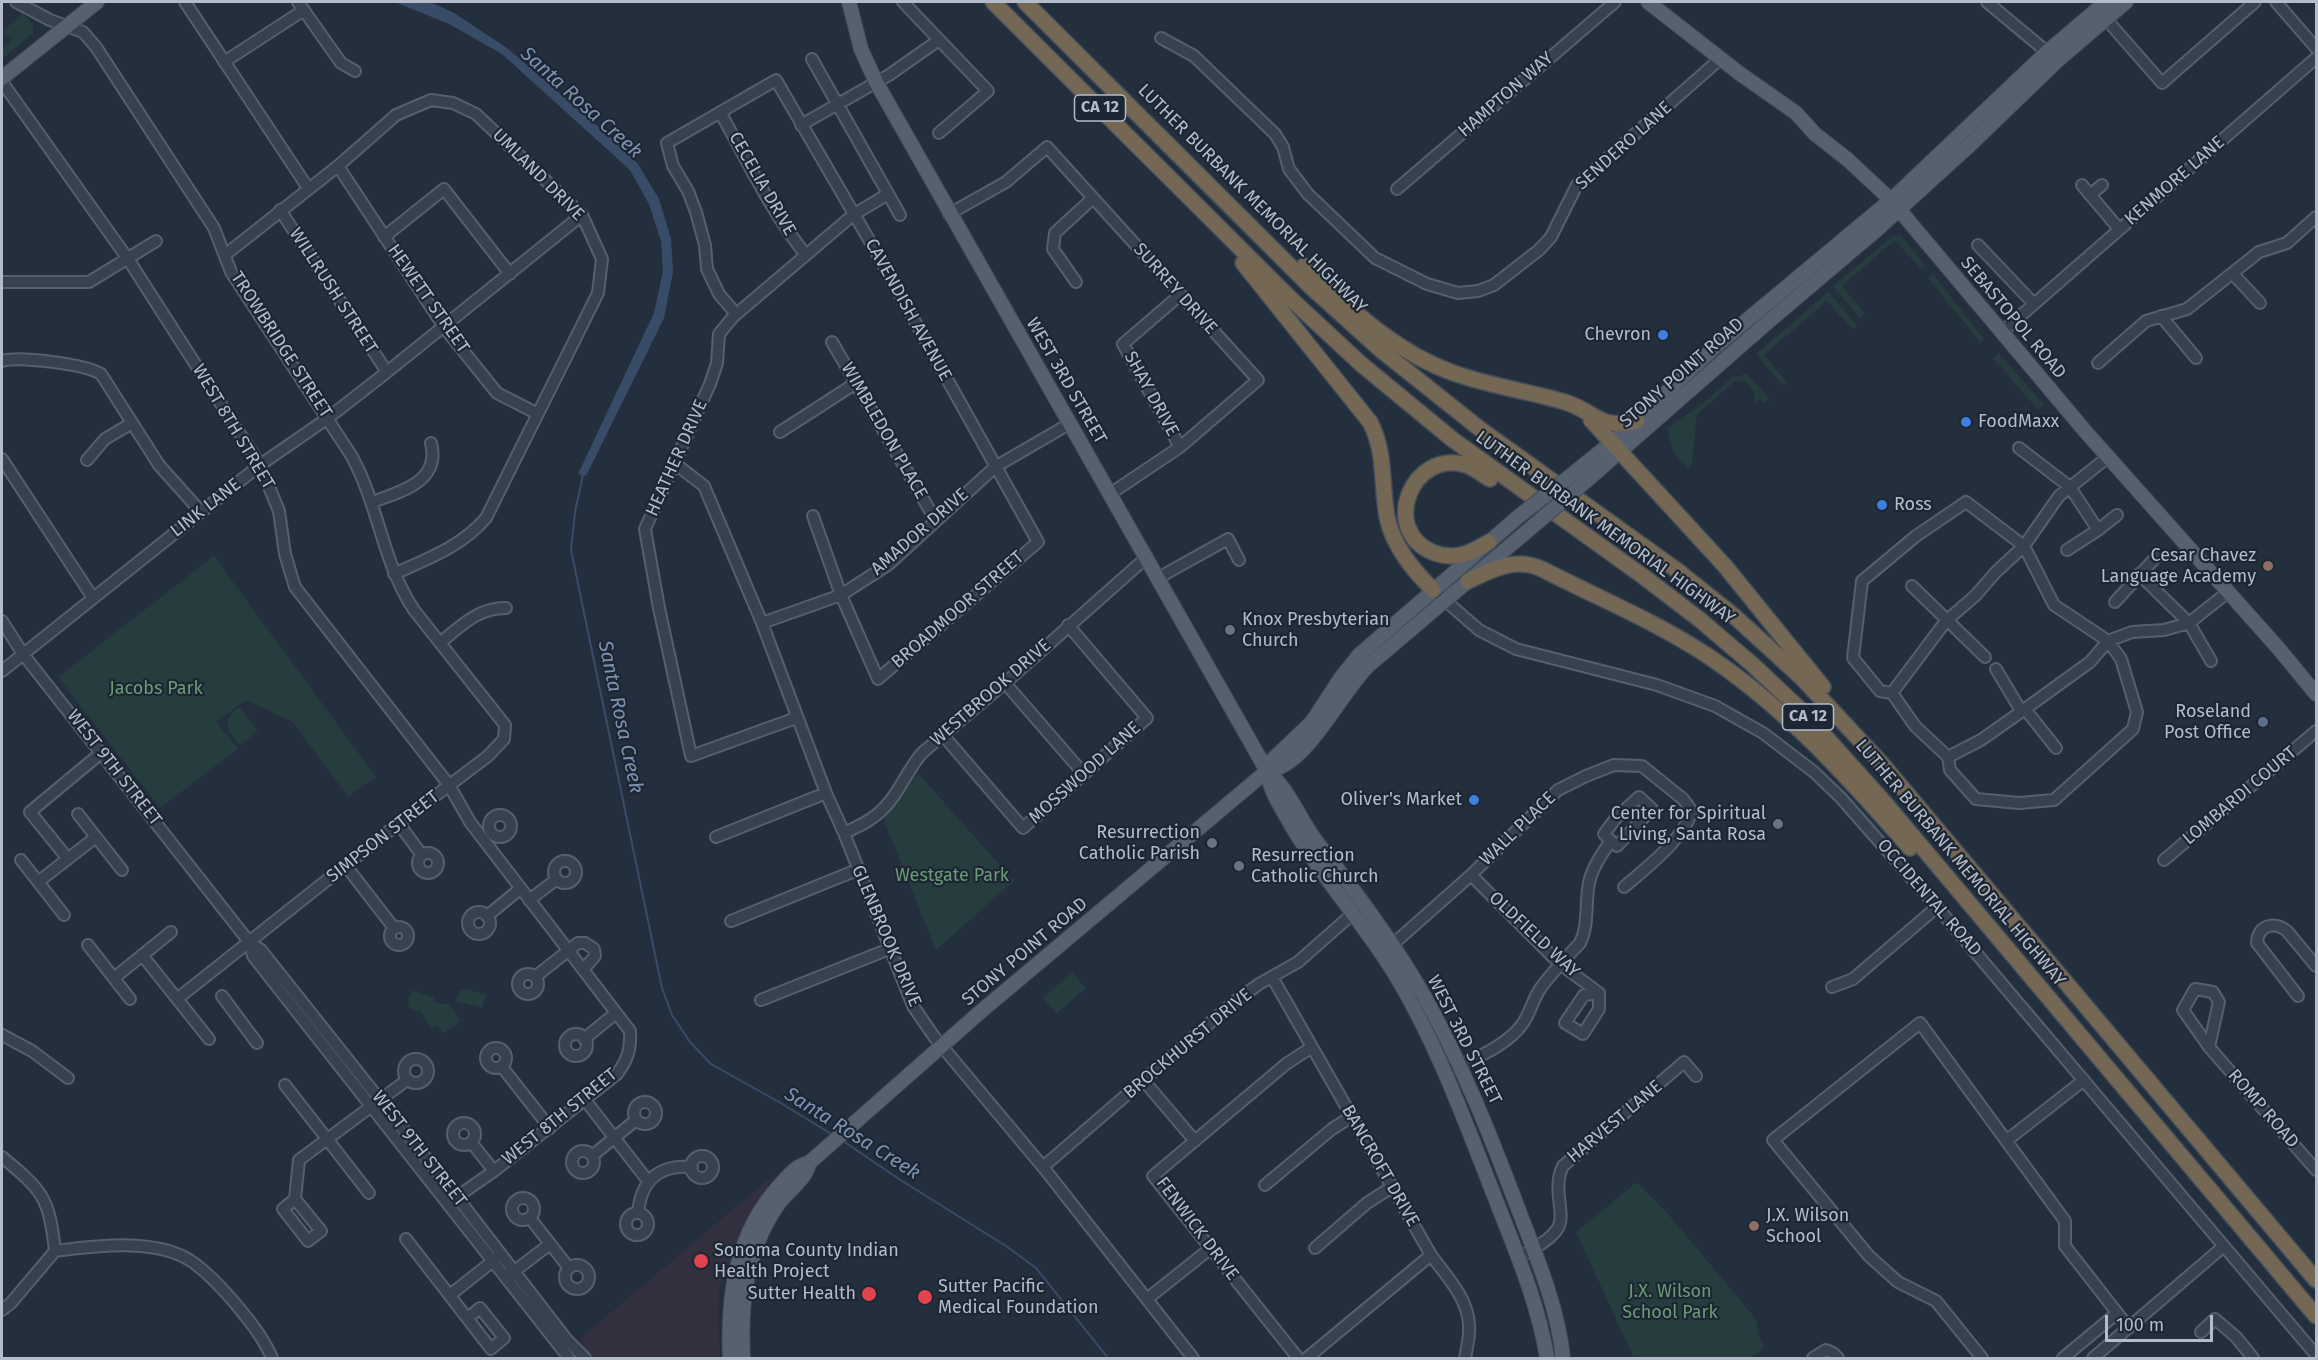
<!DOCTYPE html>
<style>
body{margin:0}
#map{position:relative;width:2318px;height:1360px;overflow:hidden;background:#242f3e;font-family:"Fira Sans",sans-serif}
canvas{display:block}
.frame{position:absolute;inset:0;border:3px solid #b4bcc9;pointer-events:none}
.scale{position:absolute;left:2105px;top:1315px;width:108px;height:27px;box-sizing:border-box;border:3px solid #b4bcc9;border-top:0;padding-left:8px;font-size:18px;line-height:21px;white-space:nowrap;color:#b4bcc9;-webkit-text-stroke:4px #1d2633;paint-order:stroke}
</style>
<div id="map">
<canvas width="2318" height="1360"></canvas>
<div class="frame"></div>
<div class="scale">100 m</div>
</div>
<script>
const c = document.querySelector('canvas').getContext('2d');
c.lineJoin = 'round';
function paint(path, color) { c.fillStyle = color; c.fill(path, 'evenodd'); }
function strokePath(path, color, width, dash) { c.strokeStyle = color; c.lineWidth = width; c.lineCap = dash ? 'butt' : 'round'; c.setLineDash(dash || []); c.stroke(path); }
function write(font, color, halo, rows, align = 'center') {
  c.font = font + ' "Fira Sans",sans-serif'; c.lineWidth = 4.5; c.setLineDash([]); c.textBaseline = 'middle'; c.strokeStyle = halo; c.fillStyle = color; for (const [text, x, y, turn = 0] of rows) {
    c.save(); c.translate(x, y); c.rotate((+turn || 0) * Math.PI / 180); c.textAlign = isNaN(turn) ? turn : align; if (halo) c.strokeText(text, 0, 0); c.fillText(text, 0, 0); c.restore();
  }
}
paint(new Path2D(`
 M776,1173L755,1205L736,1245L719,1291L718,1313L720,1358H593L582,1347L581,1338Z`), '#32303f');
paint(new Path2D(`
 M22,13L33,24V33L2,59V49L12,39L2,32Z
 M1893,236H1901L1925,265L1921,269L1895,240L1842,286L1865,314L1860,318L1833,286Z
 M1933,274L1984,339L1981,343L1928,278Z
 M1828,292L1858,326L1853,330L1827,301L1764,355L1788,383L1783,386L1756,354Z
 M1999,353L2044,405L2038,410L1993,358Z
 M1746,373L1770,399L1764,404L1760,398L1754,404L1755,393L1746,382L1735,381L1697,414L1692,465L1688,469L1674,454L1667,428L1702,404L1735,375L1738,377Z
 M214,556L376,777L348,797L293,722L246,700L216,722L238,749L160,808L58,677Z
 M239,707L258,731L240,745C227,728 220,723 239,707Z
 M918,773L1014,881L936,950L884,820Z
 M1072,972L1086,988L1056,1014L1043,998Z
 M465,989L486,994L482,1008L456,1001L459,991Z
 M412,990L435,998L433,1002L449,1004L461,1021L443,1034L437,1025L432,1029L421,1012L409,1008L408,1000Z
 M1637,1182L1669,1215L1756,1319L1758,1335L1764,1347L1750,1358H1634L1576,1232Z`), '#263c3f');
paint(new Path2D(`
 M395,2H430L454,13L507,48L616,142L638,164L659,199L671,239L673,272L664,318L586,476L578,474L654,313L663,271L661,241L649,204L630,170L502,54L449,24Z`), '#394c67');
strokePath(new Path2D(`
 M583,475L575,512L571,550L662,988L672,1015L690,1042L711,1064L779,1102L833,1135
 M843,1141L899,1179L1006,1246L1036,1268L1108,1358`), '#394c67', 2);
const minor = new Path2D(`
 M16,2L50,20L83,32L96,47L214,228L231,272L351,455C379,505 382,562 414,610L505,725L504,739L488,756L394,827L177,999
 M185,2L308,188
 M298,2L341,63L355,71
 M903,2L988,91L939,133
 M1987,2L2053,57
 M2276,2L2316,48
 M2106,19L2162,83L2255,2
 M1161,38L1194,56L1275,134L1283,147L1289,169L1308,194L1375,258L1427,284L1458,293L1478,291L1494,285L1539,250L1551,237L1577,185L1720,59
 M812,59L900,215
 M224,62L304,10
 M2,82L128,259L260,465L279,511L285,554L295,587L449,785L470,822L630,1031C631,1049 628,1059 617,1074L494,1171L448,1203
 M720,112C747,160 771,212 806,255
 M801,125L889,75L939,40
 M338,166L444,327L497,393L538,414
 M2082,185L2119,229
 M1397,189L1615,2
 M2090,195L2102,185
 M280,210L387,372
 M949,214L1006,182L1047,147L1258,380L1180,447L1110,494
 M384,237L444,189L510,274
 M1978,245L2034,304
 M225,255L338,166L396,115L431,100L453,103L476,114L582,215L602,259L598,293L486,518C461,547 427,559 394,574
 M2233,274L2260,303
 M2,282H89L156,241
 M1076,282L1053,249L1055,233L1093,198
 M1180,295L1123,344L1180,447
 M736,314L719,294L707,269L705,245L696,212L688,191L673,166L667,143L776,80L875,250L1038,542L878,679L841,595L813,516
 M2161,316L2196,358
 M2002,332L2316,58
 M832,342L936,521
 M2,361C20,356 85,364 101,374L159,465L201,512
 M2098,363L2146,321L2187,309L2259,252L2287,243L2316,217
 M780,432L856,383
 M2019,448L2070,487L2098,530
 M2108,457L2059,496L2024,546L1996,572L1975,596L1946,621L1892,693L1915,726L1948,757L1981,740L2025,709L2090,662L2108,641L2132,632L2164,630L2189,623L2228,592
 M2,459L93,598
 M87,460L105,439L132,423
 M673,462L704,486L762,623L826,793L844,833L913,1006L935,1038L1043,1167L1193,1358
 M372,502C400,492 441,482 431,443
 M2067,550L2098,530L2117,515
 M2139,574L2189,623L2211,661
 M1158,578L1228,539L1239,560
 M1912,586L1985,657
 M1440,596L1479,630L1516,649L1657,685L1715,706L1763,733L1814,772L1841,798L1937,907L2316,1355
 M2115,602L2157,556
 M2,621L23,654L250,943L261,950L457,1197L567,1340L585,1358
 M762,623L841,595L889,564L995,467L1069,424
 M440,643C461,626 477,608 506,608
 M1996,669L2021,711
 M2,671L260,465L328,418L387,372L582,215
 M1005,683L1083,773
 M1892,693L1880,691L1853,658L1862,581L1916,536L1966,502L2024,546L2054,605L2108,641L2121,659L2137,712L2133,729L2054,800L2019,803L1976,799L1950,770L1948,757
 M2025,709L2056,748
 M796,718L691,756L659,608L645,529L710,384L717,363L719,334L733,317L853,215L888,194
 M942,734L1023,828L1147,718L1068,625
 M78,814L122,870
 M489 826a11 11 0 1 1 22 0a11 11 0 1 1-22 0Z
 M399,824L422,855
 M844,833C862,825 878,817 890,801C902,786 909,768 922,753L1005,683L1147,557
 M716,837L826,793
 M418 863a10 10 0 1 1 20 0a10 10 0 1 1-20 0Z
 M68,859L30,812L101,753
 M21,860L64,915
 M2164,860L2316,731
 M554 872a11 11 0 1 1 22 0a11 11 0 1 1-22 0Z
 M346,866L394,928
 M1471,875L1560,964L1599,993V1009L1583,1034L1565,1023L1584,995L1599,993
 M38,882L96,837
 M529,900L557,879
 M468 923a11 11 0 1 1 22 0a11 11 0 1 1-22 0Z
 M487,916L520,889
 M731,921L857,870
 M390 936a9 9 0 1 1 18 0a9 9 0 1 1-18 0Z
 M250,943L253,956L569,1358
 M88,945L130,999
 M1391,946L1471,875L1558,790L1586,776L1614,765L1642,766L1683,799L1692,811C1683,840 1647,867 1624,887
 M142,955L209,1039
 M518 984a10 10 0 1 1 20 0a10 10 0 1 1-20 0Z
 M535,977L578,943H585L594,949L595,956L583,970
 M1272,977L1431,1255C1446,1276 1468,1298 1469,1325C1470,1336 1467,1348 1465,1358
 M114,978L171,932
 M1832,987L1853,979L1937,907
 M2195,989L2213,992L2219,1002L2209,1047L2183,1010Z
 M222,996L257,1043
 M2298,996L2257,943C2258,925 2274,921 2287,931L2316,966
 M761,1000L889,949
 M565 1045a11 11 0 1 1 22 0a11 11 0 1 1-22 0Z
 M2,1035L32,1051L68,1078
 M584,1039L616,1013
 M2209,1047L2316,1170
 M486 1058a10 10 0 1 1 20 0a10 10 0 1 1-20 0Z
 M404 1071a12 12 0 1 1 24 0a12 12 0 1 1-24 0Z
 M502,1067L550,1128
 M1445,1068C1471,1063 1513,1043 1526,1018C1531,1009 1534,998 1540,989C1552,972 1566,958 1580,943C1589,925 1585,903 1589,883C1592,868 1602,853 1611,841L1604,834L1616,818L1639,797L1652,809L1617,846L1611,841
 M1144,1081L1195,1141
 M285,1085L369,1193
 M585,1100L648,1181
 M634 1113a11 11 0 1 1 22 0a11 11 0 1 1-22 0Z
 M453 1134a11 11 0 1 1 22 0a11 11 0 1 1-22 0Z
 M2006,1141L2084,1080
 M471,1142L494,1171
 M572 1162a11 11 0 1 1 22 0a11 11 0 1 1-22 0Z
 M592,1156L636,1120
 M691 1167a11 11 0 1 1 22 0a11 11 0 1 1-22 0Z
 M2,1157C43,1191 49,1197 55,1251L11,1303L2,1310
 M1043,1167L1234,1002L1259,984L1298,962L1358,909
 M1265,1185L1332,1129L1351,1117
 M512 1209a11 11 0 1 1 22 0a11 11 0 1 1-22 0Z
 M295,1199L283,1209L308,1241L321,1231L295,1199L299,1160L407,1080
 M626 1224a11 11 0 1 1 22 0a11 11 0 1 1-22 0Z
 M638,1213C641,1181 658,1164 692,1167
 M530,1218L569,1268
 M406,1239L491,1349L504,1338L480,1308L468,1318
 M1315,1248L1367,1203L1392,1187
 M55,1251C96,1246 159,1237 194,1263C209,1274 222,1288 234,1302C249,1320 263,1337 272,1358
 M1518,1258C1531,1250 1552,1240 1559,1226C1565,1212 1552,1187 1563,1166L1684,1062L1696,1076
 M565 1277a12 12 0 1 1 24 0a12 12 0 1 1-24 0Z
 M508,1276L550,1244
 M450,1295L498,1257
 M1147,1299L1211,1248
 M2201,1332L2215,1319L2236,1337L2253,1358
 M1298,1358L1153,1176L1286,1064L1312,1047
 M1307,1358L1431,1255
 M1813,1358L1826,1350L1833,1353L1838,1358
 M1982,1358L1936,1301L1898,1282L1869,1256L1773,1140L1920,1023L2065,1221V1246L2129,1328
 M2063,1358L2116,1314
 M2093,1358L2224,1246`);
const major = new Path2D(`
 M849,2L861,49L876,82L1267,771C1270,790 1277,800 1286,816C1317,872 1361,919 1395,974C1436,1042 1463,1116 1492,1190C1513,1245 1538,1300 1547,1358
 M1648,2L1739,73L1796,113L1815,134L1847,159L1891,200L2085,431L2279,649L2316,694
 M2,78L97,2
 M1574,473L1621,435L1716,346L1891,200L2048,51L2106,2
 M1585,482L1769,321L1873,233L1972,143L2057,61L2126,2
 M1267,771C1289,789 1299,818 1316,841C1354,890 1392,940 1423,994C1462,1063 1491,1137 1519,1211C1537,1258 1558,1308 1563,1358
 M1267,771C1307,767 1341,691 1369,665L1532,527
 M809,1163L979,1013L1267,771L1270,762L1312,722L1340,679L1359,655L1518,517
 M730,1358C727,1296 736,1233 780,1185C788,1176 797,1165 809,1163C807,1178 788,1191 779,1203C746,1250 740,1302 743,1358`);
const highway = new Path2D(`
 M993,2L1291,299L1361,364L1452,439L1644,577L1699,619L1753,665L1806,715L1885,803L2316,1316
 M1025,2L1311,287L1382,351L1480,429L1678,571L1733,615L1802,678L1883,765L2316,1280
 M1243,263L1370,422C1386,452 1381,484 1387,517C1393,546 1413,570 1433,590
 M1304,266C1349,307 1393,351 1451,372C1488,386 1528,391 1565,402C1599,413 1596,430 1637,421
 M1591,420L1725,566L1823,687
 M1489,542C1481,546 1473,552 1464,554C1454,557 1442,556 1432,552C1380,529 1412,449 1466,465C1474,468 1482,474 1490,479
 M1468,581C1493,569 1515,557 1542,569C1596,597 1657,622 1708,656C1786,708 1849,778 1910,848`);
strokePath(minor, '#565f6c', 14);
strokePath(major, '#414a57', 16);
strokePath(highway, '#434c59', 18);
strokePath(minor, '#38414e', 10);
strokePath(major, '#56606e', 14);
strokePath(highway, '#746855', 15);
const majorBridge = new Path2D(`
 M1518,517L1574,473
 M1532,527L1585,482`);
strokePath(majorBridge, '#414a57', 16, []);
strokePath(majorBridge, '#56606e', 14);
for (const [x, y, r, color] of [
 [1663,335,6,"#3f7fe0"],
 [1966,422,6,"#3f7fe0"],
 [1882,505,6,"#3f7fe0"],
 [2268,566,6,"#8d6e63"],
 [1230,630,6,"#6b7280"],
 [2263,722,6,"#5c6f8a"],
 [1474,800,6,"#3f7fe0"],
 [1778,824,6,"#6b7280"],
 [1212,843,6,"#6b7280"],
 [1239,866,6,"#6b7280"],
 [1754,1226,6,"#8d6e63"],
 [701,1261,8,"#e0444e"],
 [869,1294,8,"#e0444e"],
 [925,1297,8,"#e0444e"]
]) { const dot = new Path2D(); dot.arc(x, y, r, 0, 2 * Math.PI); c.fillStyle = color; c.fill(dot); strokePath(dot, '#1d2633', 2); }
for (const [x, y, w] of [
 [1100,108,51],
 [1808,717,51]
]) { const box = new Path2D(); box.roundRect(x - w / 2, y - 13, w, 26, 4.5); c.fillStyle = '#1d2633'; c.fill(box); strokePath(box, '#b4bcc9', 1.5); }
write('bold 16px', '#b4bcc9', null, [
 ["CA 12",1100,108],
 ["CA 12",1808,717]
]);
write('18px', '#b4bcc9', '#1d2633', [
 ["HAMPTON WAY",1506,95,-41],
 ["SENDERO LANE",1624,146,-42],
 ["UMLAND DRIVE",538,175,45],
 ["KENMORE LANE",2175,181,-41],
 ["CECELIA DRIVE",762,184,60],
 ["LUTHER BURBANK MEMORIAL HIGHWAY",1252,199,45],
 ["SURREY DRIVE",1175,289,48],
 ["WILLRUSH STREET",333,291,57],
 ["HEWETT STREET",428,299,55],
 ["CAVENDISH AVENUE",908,310,61],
 ["SEBASTOPOL ROAD",2013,318,50],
 ["TROWBRIDGE STREET",281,345,57],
 ["STONY POINT ROAD",1682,373,-41],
 ["WEST 3RD STREET",1066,381,60],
 ["SHAY DRIVE",1151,394,61],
 ["WEST 8TH STREET",233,427,59],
 ["WIMBLEDON PLACE",884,431,60],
 ["HEATHER DRIVE",677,458,-66],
 ["LINK LANE",206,508,-38],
 ["LUTHER BURBANK MEMORIAL HIGHWAY",1605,528,36],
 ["AMADOR DRIVE",920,532,-41],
 ["BROADMOOR STREET",958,610,-41],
 ["WESTBROOK DRIVE",991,693,-41],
 ["WEST 9TH STREET",114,768,52],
 ["MOSSWOOD LANE",1085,773,-42],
 ["LOMBARDI COURT",2240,796,-40],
 ["WALL PLACE",1518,829,-44],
 ["SIMPSON STREET",383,837,-38],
 ["LUTHER BURBANK MEMORIAL HIGHWAY",1960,863,50],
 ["OCCIDENTAL ROAD",1929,898,49],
 ["OLDFIELD WAY",1534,935,43],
 ["GLENBROOK DRIVE",886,936,67],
 ["STONY POINT ROAD",1025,952,-40],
 ["WEST 3RD STREET",1464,1040,63],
 ["BROCKHURST DRIVE",1188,1044,-40],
 ["ROMP ROAD",2263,1109,49],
 ["WEST 8TH STREET",560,1117,-39],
 ["HARVEST LANE",1615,1122,-40],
 ["WEST 9TH STREET",419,1149,52],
 ["BANCROFT DRIVE",1380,1166,60],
 ["FENWICK DRIVE",1197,1229,53]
]);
write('18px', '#b4bcc9', '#1d2633', [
 ["Chevron",1651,335],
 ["FoodMaxx",1978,422,"left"],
 ["Ross",1894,505,"left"],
 ["Cesar Chavez",2256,556],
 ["Language Academy",2256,577],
 ["Knox Presbyterian",1242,620,"left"],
 ["Church",1242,641,"left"],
 ["Roseland",2251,712],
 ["Post Office",2251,733],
 ["Oliver's Market",1462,800],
 ["Center for Spiritual",1766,814],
 ["Living, Santa Rosa",1766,835],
 ["Resurrection",1200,833],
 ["Catholic Parish",1200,854],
 ["Resurrection",1251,856,"left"],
 ["Catholic Church",1251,877,"left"],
 ["J.X. Wilson",1766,1216,"left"],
 ["School",1766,1237,"left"],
 ["Sonoma County Indian",714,1251,"left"],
 ["Health Project",714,1272,"left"],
 ["Sutter Pacific",938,1287,"left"],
 ["Medical Foundation",938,1308,"left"],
 ["Sutter Health",856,1294]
], 'right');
write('18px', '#6b9a76', '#1d2633', [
 ["Jacobs Park",156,689],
 ["Westgate Park",952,876],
 ["J.X. Wilson",1670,1292],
 ["School Park",1670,1313]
]);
write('italic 20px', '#7c92b1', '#1d2633', [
 ["Santa Rosa Creek",581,103,42],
 ["Santa Rosa Creek",620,717,78],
 ["Santa Rosa Creek",852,1134,32]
]);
</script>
